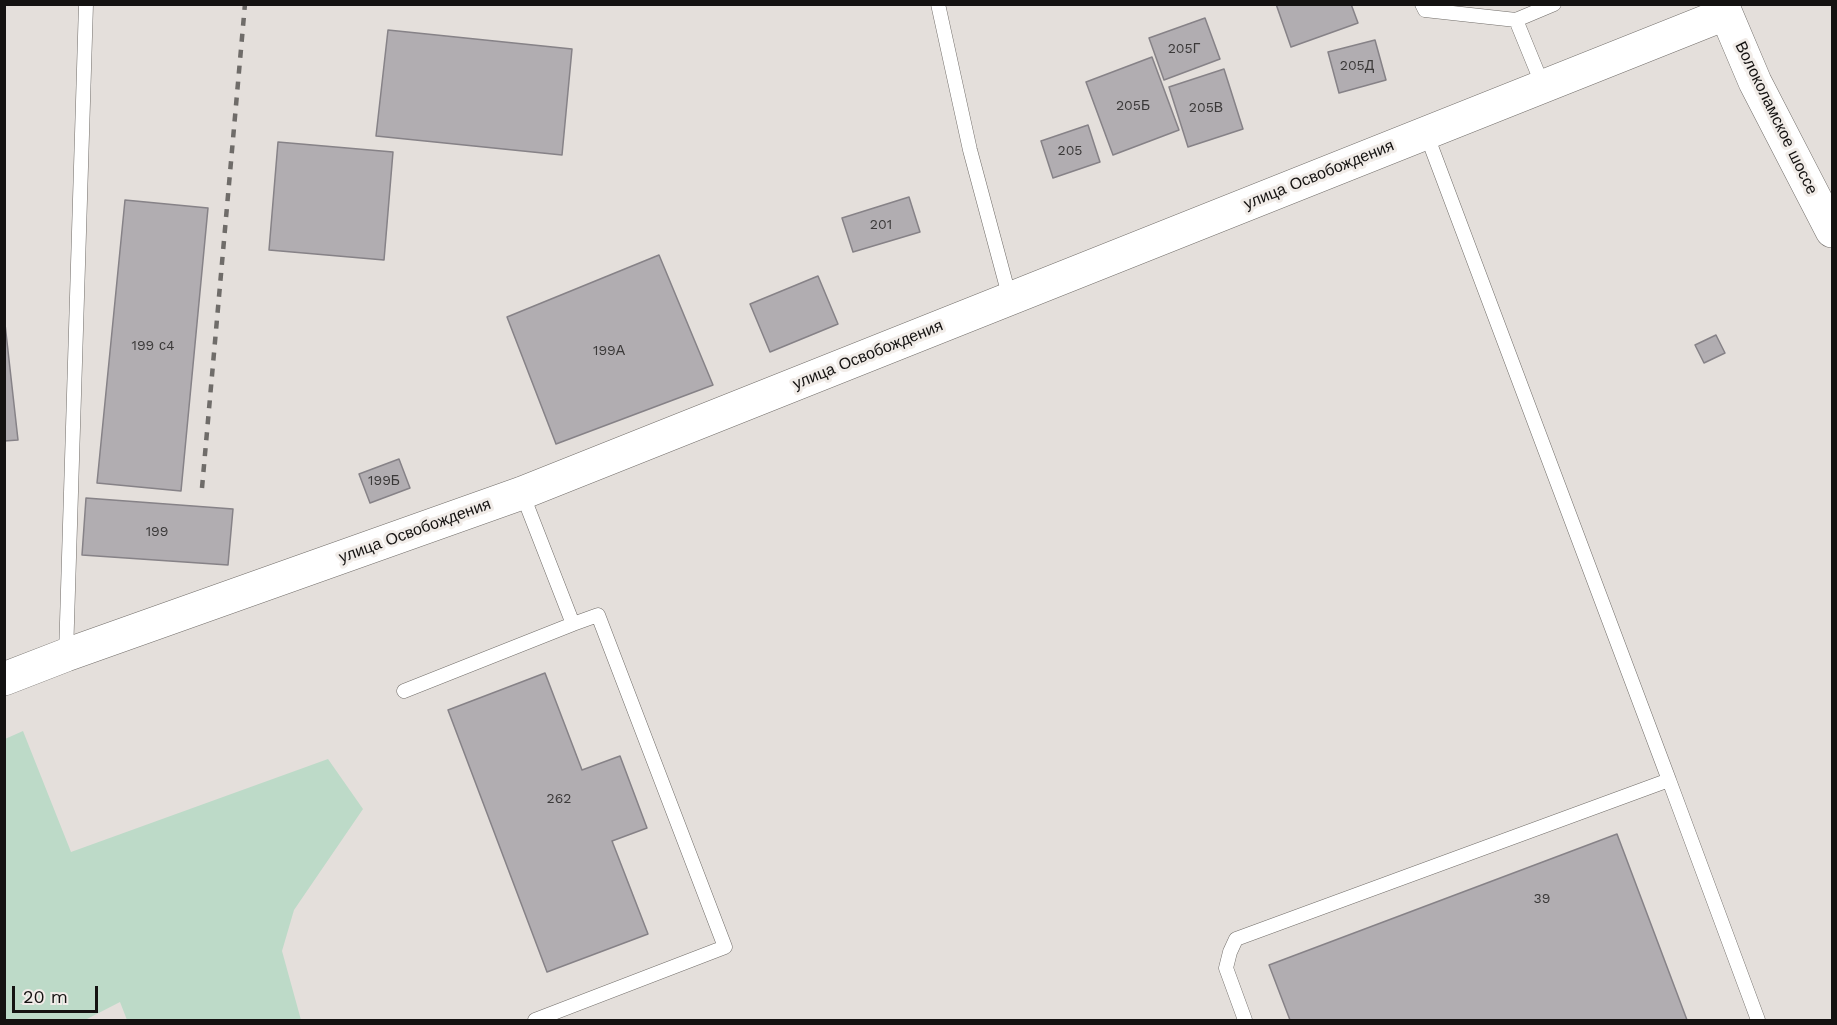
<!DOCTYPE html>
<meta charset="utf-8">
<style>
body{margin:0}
#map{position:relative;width:1837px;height:1025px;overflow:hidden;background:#e4dfdb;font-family:"Work Sans",sans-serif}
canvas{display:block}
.frame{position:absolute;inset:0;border:6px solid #141211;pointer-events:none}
.scale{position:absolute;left:12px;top:986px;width:86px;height:27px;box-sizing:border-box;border:3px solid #141211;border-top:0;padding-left:8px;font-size:18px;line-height:21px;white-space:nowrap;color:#141211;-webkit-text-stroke:4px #f1ece8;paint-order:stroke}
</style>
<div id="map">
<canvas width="1837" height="1025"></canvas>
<div class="frame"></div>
<div class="scale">20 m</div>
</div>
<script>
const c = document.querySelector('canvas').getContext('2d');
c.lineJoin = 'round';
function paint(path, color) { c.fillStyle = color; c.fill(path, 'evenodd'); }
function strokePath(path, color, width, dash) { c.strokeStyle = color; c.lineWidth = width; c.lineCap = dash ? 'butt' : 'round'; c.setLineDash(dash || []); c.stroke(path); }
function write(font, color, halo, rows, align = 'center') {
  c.font = font + ' "Work Sans",sans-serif'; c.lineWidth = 6; c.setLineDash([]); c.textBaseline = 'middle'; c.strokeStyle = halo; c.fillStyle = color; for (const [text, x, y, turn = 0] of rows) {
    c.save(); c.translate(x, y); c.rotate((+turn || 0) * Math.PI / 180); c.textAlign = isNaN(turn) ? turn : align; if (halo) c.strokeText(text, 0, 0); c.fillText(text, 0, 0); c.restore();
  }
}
paint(new Path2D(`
 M23,731L71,852L328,759L363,809L294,910L282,951L301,1020H127L120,1002L85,1020H7L4,1016L5,739Z`), '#bddac8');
const building = new Path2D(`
 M1276,4H1351L1358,23L1291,47Z
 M1205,18L1220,59L1164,80L1149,38Z
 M388,30L572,49L562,155L376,136Z
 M1375,40L1386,80L1339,93L1328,52Z
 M1152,57L1179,130L1113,155L1086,82Z
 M1224,69L1243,129L1188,147L1169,87Z
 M1088,125L1100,162L1053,178L1041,141Z
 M278,142L393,152L384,260L269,250Z
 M909,197L920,232L853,252L842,218Z
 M125,200L208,208L181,491L97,483Z
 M659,255L713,385L556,444L507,317Z
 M818,276L838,324L770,352L750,304Z
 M4,315L18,440L4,441Z
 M1716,335L1725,353L1704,363L1695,345Z
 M399,459L410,488L370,503L359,474Z
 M86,498L233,509L228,565L82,555Z
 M545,673L582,770L620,756L647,828L612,841L648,934L547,972L448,710Z
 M1617,834L1687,1020H1290L1269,965Z`);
paint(building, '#b1adb1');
strokePath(building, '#868287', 1.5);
const service = new Path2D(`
 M938,4L970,150L1010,299
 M1422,4L1425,10L1516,20
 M1543,86L1516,20L1554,4
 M1426,133L1669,780
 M66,655L86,4
 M404,691L573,624L522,493
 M535,1020L725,947L598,615L573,624
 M1245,1020L1226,968L1230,952L1236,939L1669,780L1758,1020`);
const tertiary = new Path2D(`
 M4,679L66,655L522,493L1725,14`);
const secondary = new Path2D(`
 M1722,4L1755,82L1832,231`);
strokePath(service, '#716d69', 15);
strokePath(tertiary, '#716d69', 34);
strokePath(secondary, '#716d69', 34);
strokePath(service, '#fff', 14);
strokePath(tertiary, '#fff', 33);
strokePath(secondary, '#fff', 33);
strokePath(new Path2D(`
 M202,488L245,4`), '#6f6c69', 4.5, [8, 8]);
write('14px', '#3b3939', null, [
 ["205Г",1184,49],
 ["205Д",1357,66],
 ["205Б",1133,106],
 ["205В",1206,108],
 ["205",1070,151],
 ["201",881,225],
 ["199 с4",153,346],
 ["199А",609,351],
 ["199Б",384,481],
 ["199",157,532],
 ["262",559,799],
 ["39",1542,899]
]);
write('16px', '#141211', '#f1ece8', [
 ["Волоколамское шоссе",1776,118,64],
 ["улица Освобождения",1319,175,-22],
 ["улица Освобождения",868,355,-22],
 ["улица Освобождения",415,531,-20]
]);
</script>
